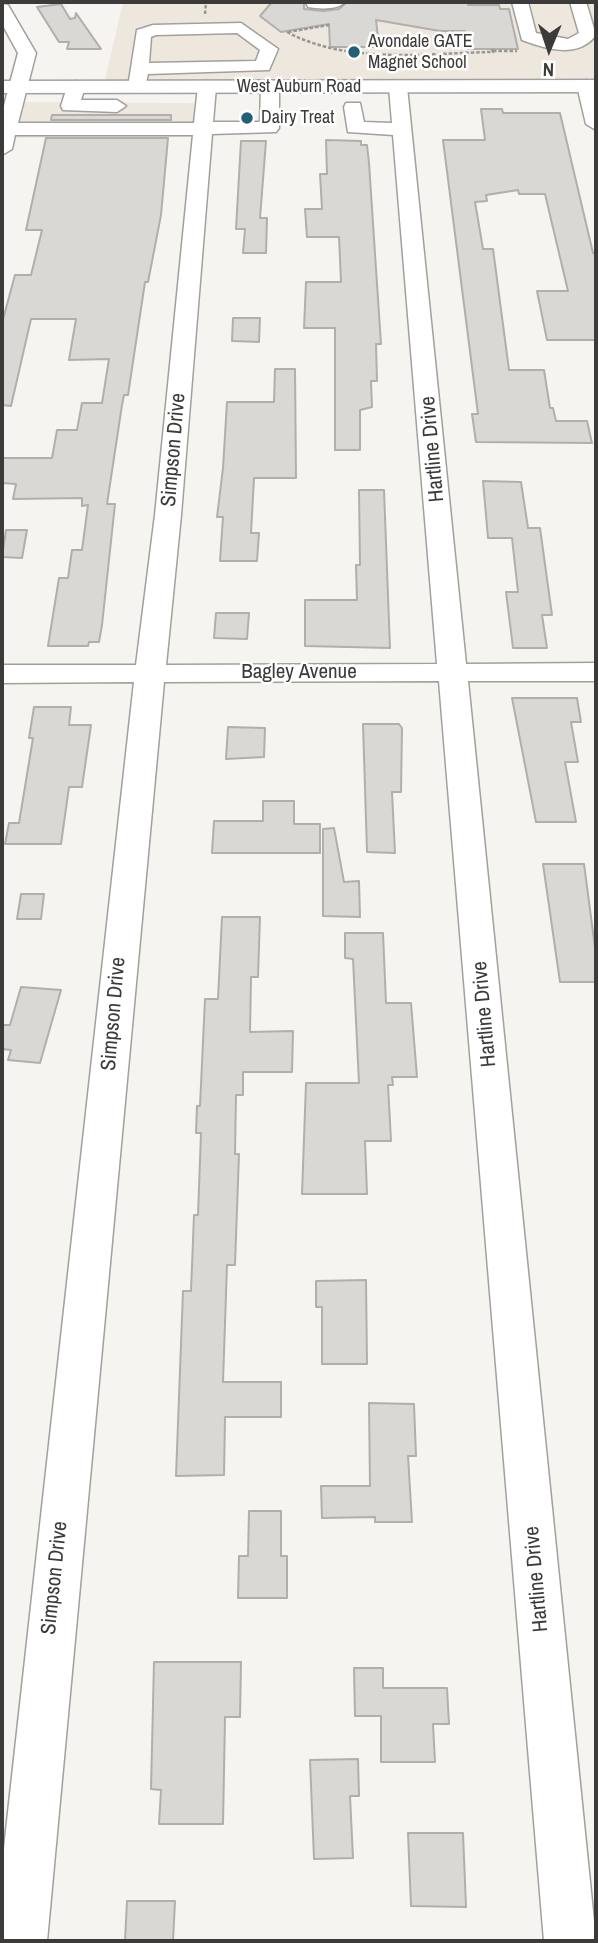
<!DOCTYPE html>
<style>
body{margin:0}
#map{position:relative;width:598px;height:1943px;overflow:hidden;background:#f6f4f0;font-family:"Archivo Narrow",sans-serif}
canvas{display:block}
.frame{position:absolute;inset:0;border:4px solid #3c3b3a;pointer-events:none}
.north{position:absolute;left:514px;top:14px;width:70px;height:70px;-webkit-text-stroke:5px #fff;paint-order:stroke;rotate:182deg;font-size:19px;font-weight:700;line-height:28px;text-align:center;color:#3c3b3a}
.north::after{content:'';display:block;margin:auto;width:24px;height:32px;background:#3c3b3a;clip-path:polygon(50% 0,100% 100%,50% 72%,0 100%)}
</style>
<div id="map">
<canvas width="598" height="1943"></canvas>
<div class="frame"></div>
<div class="north">N</div>
</div>
<script>
const c = document.querySelector('canvas').getContext('2d');
c.lineJoin = 'round';
function paint(path, color) { c.fillStyle = color; c.fill(path, 'evenodd'); }
function strokePath(path, color, width, dash) { c.strokeStyle = color; c.lineWidth = width; c.lineCap = dash ? 'butt' : 'round'; c.setLineDash(dash || []); c.stroke(path); }
function write(font, color, halo, rows, align = 'center') {
  c.font = font + ' "Archivo Narrow",sans-serif'; c.lineWidth = 5; c.setLineDash([]); c.textBaseline = 'middle'; c.strokeStyle = halo; c.fillStyle = color; for (const [text, x, y, turn = 0] of rows) {
    c.save(); c.translate(x, y); c.rotate((+turn || 0) * Math.PI / 180); c.textAlign = isNaN(turn) ? turn : align; if (halo) c.strokeText(text, 0, 0); c.fillText(text, 0, 0); c.restore();
  }
}
paint(new Path2D(`
 M123,2H596V78L105,80Z
 M22,102L194,103L195,137L11,138Z`), '#eee7de');
const building = new Path2D(`
 M272,2H304V9L323,11L339,9L347,2H468V5H499L500,9H509L518,49H468L465,31H440L376,20L379,47H330L329,24L281,32L260,16Z
 M61,4L70,19L75,18L76,13L101,49H67L69,42H59L37,7Z
 M481,109H502L503,113H560L593,253H596V340H547L537,291H568L545,194H519L518,190L486,195L487,201L475,202L483,249H493L509,370H544L550,408H553L556,421H587L592,443L476,442L472,414H478L443,140H485Z
 M52,115H171V120H51Z
 M46,138H168L161,215L148,282H145L128,395H124L122,405L107,504H115L102,625L99,642H89L88,646H48L59,578H68L72,550H82L88,505L82,506V498L13,499L16,484L2,483V458H52L57,430H77L82,403H102L109,359L69,360L76,319H31L11,406L2,405V323L15,275H31L42,230H26Z
 M326,140L361,141V145H367L369,163L381,344H376L377,381H371L372,407L360,410V450H335V328H304L306,282H341L339,237H307L305,209H322L320,174H327Z
 M241,141H266L260,218H267L266,253H243L245,229H236Z
 M233,318H260L259,342L232,341Z
 M275,369H295L296,478H254L251,533H259L257,561H220L223,517H217L223,468L227,402H274Z
 M483,481L521,482L528,528H540L552,615H542L547,648H513L506,592H518L512,538H488Z
 M359,490H384L390,648L305,646V600H357L356,565H360Z
 M6,530H27L22,558L2,557Z
 M216,613H249L247,639L214,638Z
 M512,698H577L581,722H571L578,762H565L576,822H536Z
 M34,707H71L69,725H91L82,787H69L61,844H5L9,823H19L33,738H29Z
 M363,724H399L402,728L401,792H392L395,853L367,852Z
 M228,727L265,728L264,757L226,759Z
 M263,801H294V824H320V853H212L214,821H263Z
 M334,828L344,882L359,881L360,917L323,916V829Z
 M543,864H584L596,955V982H560Z
 M21,894H44L41,919H17Z
 M222,917H260L258,977H251L250,1032L293,1031L292,1072H243V1095H236L235,1154H239L235,1265H227L223,1382H281V1417H225L224,1475L176,1476L183,1291H191L194,1215H198L201,1133H196L197,1106H200L205,999H218Z
 M345,933H383L386,1003H411L417,1077H392L393,1085H388L391,1141H365L367,1194H302L306,1083H359L353,959L345,958Z
 M21,987L61,990L40,1063L8,1060L11,1050L2,1049V1025H10Z
 M366,1280L367,1364H322V1307H316V1281Z
 M369,1403L414,1404L416,1456H408L412,1522H375V1517L322,1518L321,1486H370Z
 M249,1511H281V1556H287V1598H238L239,1556H248Z
 M154,1662H241L240,1717H225L223,1824H159L161,1790L151,1789Z
 M354,1668H383V1688H447L449,1724H433L435,1762H381V1716H355Z
 M358,1759L359,1796H350L353,1858L314,1859L310,1760Z
 M408,1833H463L466,1907L411,1906Z
 M127,1901H175L173,1941H125Z`);
paint(building, '#dad8d5');
strokePath(building, '#b1afab', 2);
const minor = new Path2D(`
 M306,2H345C338,10 319,9 308,7Z
 M512,2H528L536,33L568,39L579,33L570,2H586L596,35C578,59 546,49 522,40Z
 M2,4L8,5L36,53L18,123H194L198,87L207,81L216,87L213,122H260L261,87L270,81L279,87V128L276,132L212,134L181,515L166,665L437,664L393,135L348,132L344,107L346,103H360L364,122L392,123L389,87L398,81L407,87L466,664L596,663V681H468L596,1941H544L439,681L164,682L47,1941H2V1866L134,682L2,683V665H136L155,515L193,135H15L12,149L2,155V113L18,53L2,24Z
 M241,23L278,49L269,70L148,74L144,91H130L128,87L137,30L153,25ZM237,33L260,50L256,61L149,63L151,37L156,35Z
 M586,80L593,82L596,90V130L586,124L577,86Z
 M76,81L85,87L81,100H117L126,106L117,112L63,110L61,106L67,87Z`);
const major = new Path2D(`
 M596,80V92L2,93V81Z`);
strokePath(minor, '#a2a09c', 3);
strokePath(major, '#a2a09c', 3);
strokePath(new Path2D(`
 M205,14L206,2
 M287,32C349,65 425,53 493,52L492,49
 M288,32L329,25
 M493,51H517`), '#989794', 2.5, [3.5, 2]);
paint(minor, '#fff');
paint(major, '#fff');
for (const [x, y, r, color] of [
 [354,52,7,"#236077"],
 [247,118,7,"#236077"]
]) { const dot = new Path2D(); dot.arc(x, y, r, 0, 2 * Math.PI); c.fillStyle = color; c.fill(dot); strokePath(dot, '#fff', 2.5); }
write('18px', '#3c3b3a', '#fff', [
 ["Avondale GATE",368,42],
 ["Magnet School",368,63],
 ["Dairy Treat",261,118]
], 'left');
write('18px', '#3c3b3a', '#fff', [
 ["West Auburn Road",299,87]
]);
write('21px', '#3c3b3a', '#fff', [
 ["Hartline Drive",433,449,-95],
 ["Simpson Drive",174,450,-85],
 ["Bagley Avenue",299,672],
 ["Simpson Drive",114,1014,-85],
 ["Hartline Drive",485,1014,-95],
 ["Simpson Drive",55,1578,-84],
 ["Hartline Drive",537,1579,-95]
]);
</script>
